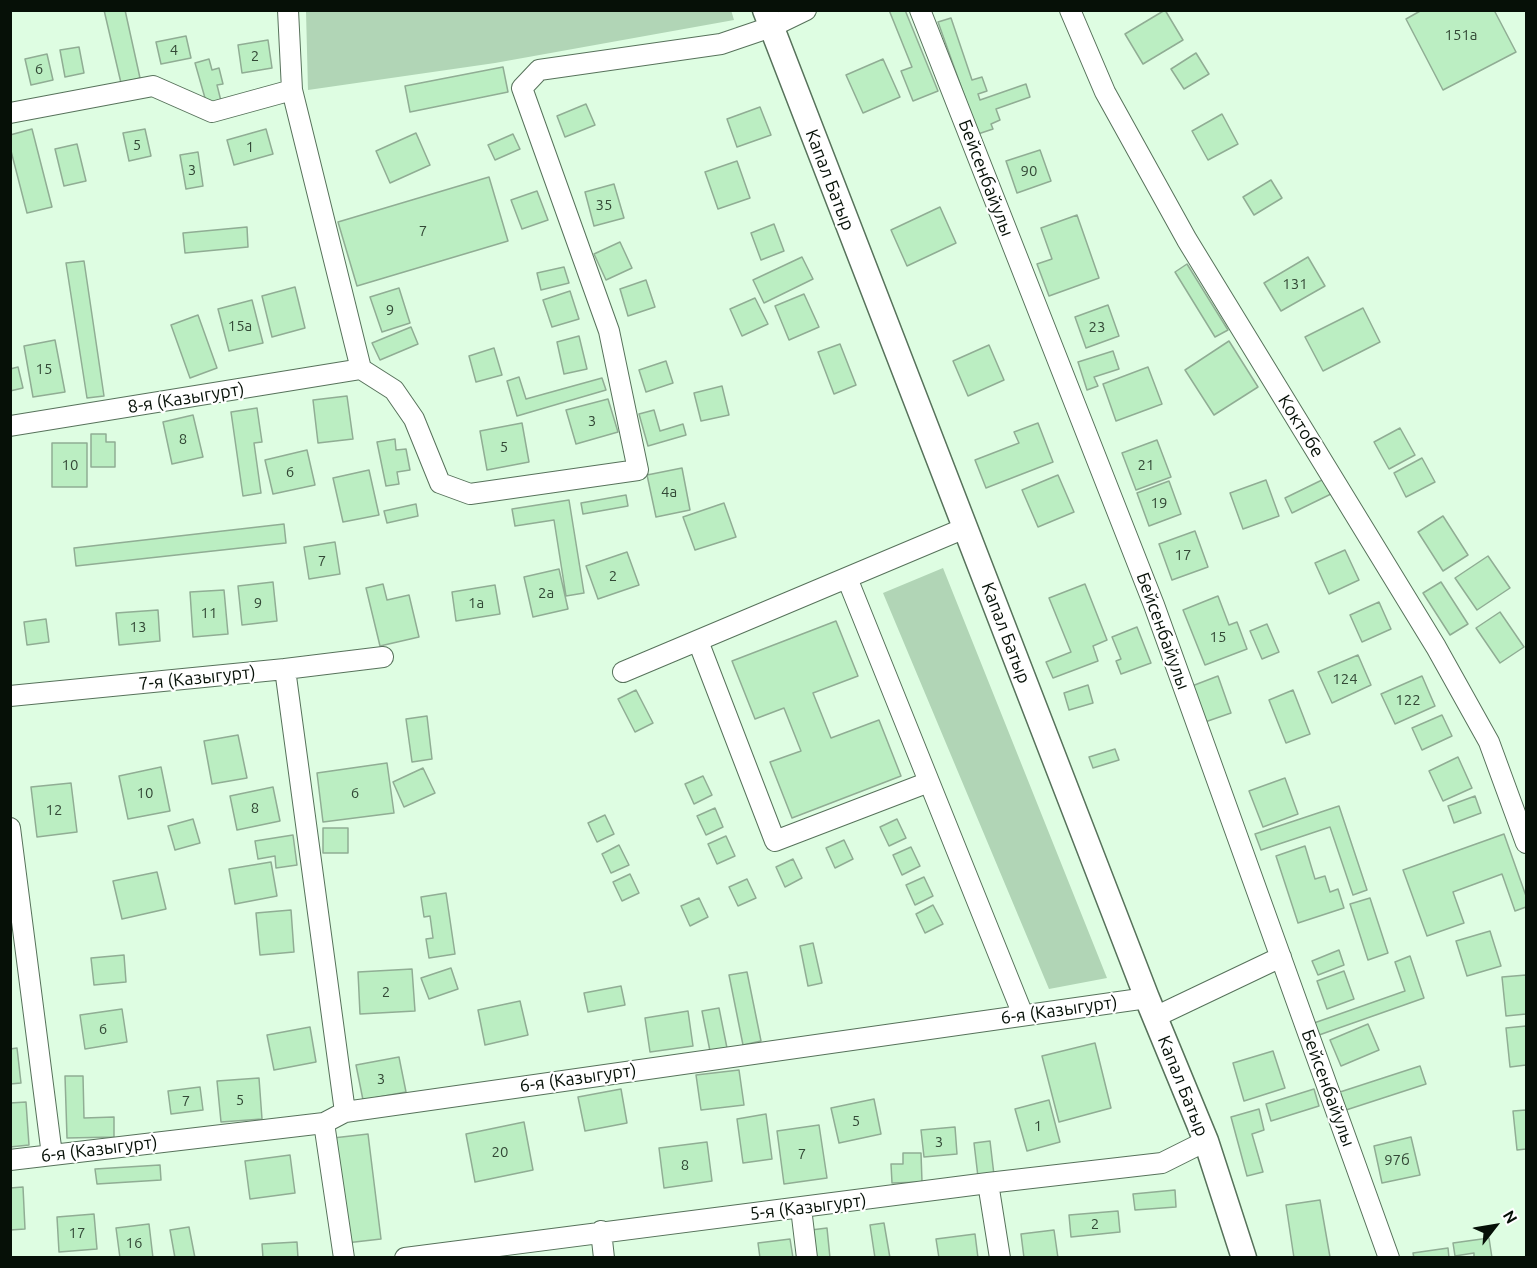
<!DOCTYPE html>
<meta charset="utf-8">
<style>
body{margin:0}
#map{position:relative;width:1537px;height:1268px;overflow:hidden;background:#defde2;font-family:Ubuntu,sans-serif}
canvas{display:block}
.frame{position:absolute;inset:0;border:12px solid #061007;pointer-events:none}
.north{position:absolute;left:1465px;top:1196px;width:60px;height:60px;-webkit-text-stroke:4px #fff;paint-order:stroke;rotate:59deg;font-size:16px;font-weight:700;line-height:24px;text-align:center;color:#061007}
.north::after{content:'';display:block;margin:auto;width:21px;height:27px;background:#061007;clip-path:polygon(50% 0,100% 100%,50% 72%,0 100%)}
</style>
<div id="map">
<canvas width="1537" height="1268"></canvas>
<div class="frame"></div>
<div class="north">N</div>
</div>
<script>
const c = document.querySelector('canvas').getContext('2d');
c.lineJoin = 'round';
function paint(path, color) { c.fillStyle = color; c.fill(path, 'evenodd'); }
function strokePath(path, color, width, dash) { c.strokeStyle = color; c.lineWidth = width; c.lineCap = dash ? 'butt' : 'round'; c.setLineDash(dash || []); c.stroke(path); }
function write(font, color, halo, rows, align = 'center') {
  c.font = font + ' Ubuntu,sans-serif'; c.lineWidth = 4.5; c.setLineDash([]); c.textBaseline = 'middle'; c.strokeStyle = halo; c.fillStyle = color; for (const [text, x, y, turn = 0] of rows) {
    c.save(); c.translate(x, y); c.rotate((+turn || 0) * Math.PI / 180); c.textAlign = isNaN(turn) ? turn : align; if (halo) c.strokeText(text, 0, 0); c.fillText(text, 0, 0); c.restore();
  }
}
paint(new Path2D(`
 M731,10L734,20L495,63L308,90L306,11Z
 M943,568L1107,978L1049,989L883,593Z`), '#b1d5b6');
const building = new Path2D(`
 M104,10H125L140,78L121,83Z
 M889,10H905L938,91L913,101L901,71L912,67Z
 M1165,10L1183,40L1143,64L1125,34Z
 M1422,10H1494L1516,52L1443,90L1406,19Z
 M951,18L972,80L982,77L987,91L978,94L980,100L1026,84L1030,97L996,109L1000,120L991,124L993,129L978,134L938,22Z
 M186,36L191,58L161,64L156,42Z
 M268,40L272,68L242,73L238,45Z
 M79,47L84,73L65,77L60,50Z
 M1196,53L1209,74L1184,89L1171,69Z
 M47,54L53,80L31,85L25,59Z
 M209,59L212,70L219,68L223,84L217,85L221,101L207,105L195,63Z
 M883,59L900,97L863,113L846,75Z
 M503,67L508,92L410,112L405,86Z
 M586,104L595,125L565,137L557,116Z
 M760,107L771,135L737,147L727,119Z
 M1222,114L1238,144L1208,160L1192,131Z
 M32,129L52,207L27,213L10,147V135Z
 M145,129L151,156L129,161L123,133Z
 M266,129L273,154L234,165L227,140Z
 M416,133L430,165L390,183L376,151Z
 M513,134L520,149L495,160L488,145Z
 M77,144L86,181L64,186L55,149Z
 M1040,150L1051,181L1017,193L1006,161Z
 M198,152L203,186L186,189L180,155Z
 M737,161L750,198L718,209L705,172Z
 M489,177L508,241L357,286L338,222Z
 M1271,180L1282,198L1254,215L1243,197Z
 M614,184L624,218L594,226L585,192Z
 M537,191L548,220L522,229L511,200Z
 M940,207L956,243L907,266L891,230Z
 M1077,215L1099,278L1049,296L1037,264L1052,259L1041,228Z
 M774,224L784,251L761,260L751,233Z
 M247,227L248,247L185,253L183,233Z
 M620,242L632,268L606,280L594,254Z
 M802,257L813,279L764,303L753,280Z
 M1308,257L1325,286L1281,311L1264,283Z
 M84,261L104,396L87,398L66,263Z
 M1187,264L1228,330L1215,337L1175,272Z
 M564,267L569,283L541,290L537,273Z
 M646,280L655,307L628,316L620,289Z
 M295,287L305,328L272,337L262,296Z
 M399,288L410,323L382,332L370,297Z
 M570,291L579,319L552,327L543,300Z
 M804,294L819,327L789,340L775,306Z
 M755,298L768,324L742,336L730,309Z
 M252,300L263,343L229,351L218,309Z
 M1108,305L1119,336L1086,348L1075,317Z
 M1363,308L1380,342L1323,371L1305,337Z
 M198,315L217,368L190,378L171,325Z
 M411,327L418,344L380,360L372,343Z
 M579,336L587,369L564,374L557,342Z
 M55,340L65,392L33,397L24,346Z
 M1229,341L1258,387L1214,415L1185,370Z
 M840,344L856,385L834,394L818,352Z
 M989,345L1004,380L968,396L953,361Z
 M494,348L502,375L476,382L469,356Z
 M1113,351L1119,369L1094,377L1098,386L1087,390L1078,362Z
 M666,361L673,383L646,392L639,370Z
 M18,367L23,388L10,391V369Z
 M1148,367L1162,404L1116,421L1103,384Z
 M519,377L526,399L602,378L606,390L517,416L507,381Z
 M722,386L729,415L701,421L694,393Z
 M347,396L353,439L318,443L313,400Z
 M608,399L618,432L576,444L566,410Z
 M257,408L262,442L254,443L261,493L243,496L231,412Z
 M654,410L660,431L683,424L686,435L648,446L639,414Z
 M193,415L203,457L172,464L163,422Z
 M522,423L529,462L487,470L480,431Z
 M1038,423L1053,462L986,488L975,460L1019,443L1014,432Z
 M1400,428L1415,455L1389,469L1374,442Z
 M91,434H106V442H115V467H91Z
 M395,439L396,450L406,449L410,470L397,472L399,484L386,486L377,442Z
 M1157,440L1171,477L1136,490L1122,453Z
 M52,443H87V487H52Z
 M307,450L315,485L273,494L265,460Z
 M1422,458L1435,482L1406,497L1394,473Z
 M682,468L690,510L656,517L647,475Z
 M369,470L379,515L343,522L333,478Z
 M1058,475L1074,512L1038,527L1022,490Z
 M1324,479L1331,494L1292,513L1285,498Z
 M1266,480L1279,516L1243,529L1230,493Z
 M1169,481L1181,514L1149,526L1137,493Z
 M626,495L628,506L583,514L581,503Z
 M569,500L584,593L566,596L554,520L515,526L512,509Z
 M724,503L736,537L695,550L683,517Z
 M416,504L418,516L387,523L384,511Z
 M1443,516L1468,555L1443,571L1418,532Z
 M284,524L286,543L76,566L74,548Z
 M1195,531L1208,567L1172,580L1159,544Z
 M335,542L340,574L309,579L304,547Z
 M1345,550L1359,580L1329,594L1315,563Z
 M627,552L639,585L598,599L586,566Z
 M1488,556L1510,588L1477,610L1455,578Z
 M559,569L568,609L533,617L524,577Z
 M273,582L277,621L242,625L238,586Z
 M1441,582L1468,624L1450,635L1423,593Z
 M383,584L387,600L409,595L419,637L380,646L366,588Z
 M1085,584L1107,640L1093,646L1098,661L1053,678L1046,662L1071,652L1049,598Z
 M495,585L500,614L456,621L452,592Z
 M224,590L228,634L193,637L190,592Z
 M1218,596L1229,625L1237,622L1247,649L1205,665L1183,610Z
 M1379,602L1391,629L1362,642L1350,615Z
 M158,610L160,641L119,645L116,613Z
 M1500,612L1524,647L1500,663L1476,628Z
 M46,619L49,642L27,645L24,622Z
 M836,621L858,676L813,693L831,738L879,720L901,776L792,818L770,762L801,751L784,708L755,719L732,661Z
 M1267,624L1279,652L1262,659L1250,631Z
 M1137,627L1151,663L1121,674L1116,661L1121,659L1112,637Z
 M1358,655L1371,685L1332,703L1318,672Z
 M1218,676L1231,713L1205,722L1192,686Z
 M1422,676L1435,706L1395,724L1381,694Z
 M1088,685L1093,703L1069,710L1064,693Z
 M636,690L653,723L635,732L618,699Z
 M1293,690L1310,734L1286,743L1269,700Z
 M1442,715L1452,736L1422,750L1412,728Z
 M427,716L432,759L412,762L406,719Z
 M238,735L247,778L212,784L204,741Z
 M1115,749L1119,760L1093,768L1089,757Z
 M1458,757L1472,788L1443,801L1429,771Z
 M387,763L394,813L323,822L317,773Z
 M161,767L170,811L128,819L119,776Z
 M423,768L435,793L404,807L393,782Z
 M703,776L712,795L694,804L685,784Z
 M1285,778L1298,814L1263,827L1249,791Z
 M71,783L77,832L37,837L31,787Z
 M273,787L280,821L237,830L230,796Z
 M1475,796L1481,813L1454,823L1448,806Z
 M1339,806L1367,890L1353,895L1330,827L1261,850L1255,834Z
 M715,808L723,827L706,835L697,816Z
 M605,815L614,834L597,842L588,823Z
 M193,819L200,843L175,850L168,826Z
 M897,819L906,838L889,846L880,827Z
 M323,828H348V853H323Z
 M1504,834L1526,896V907L1515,911L1502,874L1453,892L1464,923L1427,936L1403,870Z
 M293,835L297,865L276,868L275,856L258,859L255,841Z
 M726,836L735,856L717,864L708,844Z
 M844,840L853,859L835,868L826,848Z
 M619,845L629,865L611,873L602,854Z
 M1305,846L1315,879L1325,876L1330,892L1338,889L1344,908L1298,923L1276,856Z
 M911,847L920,866L902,875L893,855Z
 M793,859L802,878L785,887L776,867Z
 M271,862L277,896L235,904L229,869Z
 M157,872L166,909L122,919L113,881Z
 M630,874L639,893L622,901L613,882Z
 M924,877L933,896L915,905L906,885Z
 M747,879L756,898L738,906L729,887Z
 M446,893L455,954L429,958L426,939L433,938L430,916L424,917L421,897Z
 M699,898L708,917L690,926L681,906Z
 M1370,898L1388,953L1368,960L1350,904Z
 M933,905L943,924L925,933L916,914Z
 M291,910L294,952L260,955L256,913Z
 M1490,931L1501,966L1467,976L1456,941Z
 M813,943L822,983L808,986L800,946Z
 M1339,950L1344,965L1318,975L1312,961Z
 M124,955L126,982L94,985L91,958Z
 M1410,956L1424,998L1319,1035L1314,1023L1405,991L1395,962Z
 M451,968L458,989L429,999L421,978Z
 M412,969L415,1011L360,1014L358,972Z
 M1344,971L1354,999L1327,1009L1317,981Z
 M747,972L761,1041L743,1045L729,975Z
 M1526,975V1014L1506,1016L1502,977Z
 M621,986L625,1005L588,1012L584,993Z
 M520,1001L528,1035L485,1045L478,1010Z
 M719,1008L727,1048L710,1051L702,1011Z
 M122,1009L127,1042L85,1049L80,1015Z
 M688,1011L693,1046L650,1052L645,1018Z
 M1368,1024L1379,1050L1341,1066L1330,1040Z
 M1526,1026V1065L1510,1067L1506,1028Z
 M310,1027L316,1062L274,1070L267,1035Z
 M1095,1043L1111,1108L1059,1122L1042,1056Z
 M17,1048L21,1083L10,1084V1049Z
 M1273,1051L1285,1088L1244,1101L1233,1063Z
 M399,1057L406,1092L363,1100L356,1065Z
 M1420,1066L1426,1084L1346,1110L1340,1092Z
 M739,1070L744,1105L701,1110L696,1075Z
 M65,1076H83L84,1118L114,1117V1137L67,1138Z
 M259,1078L262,1119L221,1122L217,1081Z
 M200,1087L203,1110L171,1114L168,1091Z
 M621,1089L627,1123L585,1131L578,1097Z
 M1314,1089L1319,1106L1271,1121L1266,1104Z
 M874,1099L881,1134L839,1143L831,1108Z
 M1049,1100L1060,1142L1027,1151L1015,1109Z
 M26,1102L29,1145L10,1147V1103Z
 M1259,1109L1264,1130L1252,1134L1263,1172L1247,1176L1231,1117Z
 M1526,1110V1149L1517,1150L1513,1111Z
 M766,1114L772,1159L743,1163L737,1119Z
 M524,1122L533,1170L475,1182L466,1134Z
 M819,1125L827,1178L784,1184L777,1131Z
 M955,1127L957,1154L924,1157L921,1130Z
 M368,1134L381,1239L346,1243L333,1138Z
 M1411,1137L1420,1175L1382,1183L1374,1146Z
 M990,1141L994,1175L978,1177L974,1143Z
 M707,1142L712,1181L664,1188L659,1148Z
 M903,1153H921L922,1182L892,1183L891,1164H903Z
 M290,1155L295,1193L250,1199L245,1161Z
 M160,1165L161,1180L97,1184L95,1169Z
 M23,1187L25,1229L10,1230V1188Z
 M1175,1190L1176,1207L1135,1210L1133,1194Z
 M1320,1200L1330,1257L1294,1258L1286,1205Z
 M1118,1211L1120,1232L1071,1237L1069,1215Z
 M94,1214L97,1249L59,1252L57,1217Z
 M884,1223L890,1258H875L870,1225Z
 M149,1224L153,1258H120L116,1228Z
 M189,1227L195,1258H175L170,1230Z
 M827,1228L830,1258H814L811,1230Z
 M1054,1230L1058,1258H1024L1021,1234Z
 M975,1234L978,1258H939L936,1239Z
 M1489,1238L1492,1258H1474V1253L1455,1256L1453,1243Z
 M790,1239L793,1258H760L758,1243Z
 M297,1242L298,1258H263L262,1244Z
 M1448,1248L1449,1258H1414L1413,1253Z`);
paint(building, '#bbeec2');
strokePath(building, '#90ad94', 1.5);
const minor = new Path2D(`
 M288,10L292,90L361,369L394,390L414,419L440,483L470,494L638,470L609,331L522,88L539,70L721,44L771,27L806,10
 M920,10L1154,605L1389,1258
 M1070,10L1105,92L1187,240L1436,647L1489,742L1526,843
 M10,113L153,86L212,112L292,90
 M10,426L361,369
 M847,578L1023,1015
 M698,641L775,841L929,782
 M285,669L345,1112
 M623,672L965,528
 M10,696L285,669L383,657
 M10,828L52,1155
 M1155,1017L1281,957
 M324,1123L344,1258
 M10,1160L324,1123L345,1112L1147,998
 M988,1183L1000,1258
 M801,1208L807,1258
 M601,1231L604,1258
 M405,1258L988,1183L1162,1163L1206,1141`);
const major = new Path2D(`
 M765,10L1147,998L1206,1141L1244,1258`);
strokePath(minor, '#57725b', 22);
strokePath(major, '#57725b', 27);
strokePath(minor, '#fff', 20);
strokePath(major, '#fff', 24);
write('15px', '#334836', null, [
 ["151а",1461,35],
 ["4",174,50],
 ["2",255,56],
 ["6",39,69],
 ["5",137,145],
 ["1",250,147],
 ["3",192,170],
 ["90",1029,171],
 ["35",604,205],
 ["7",423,231],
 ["131",1295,284],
 ["9",390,310],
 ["15а",240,326],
 ["23",1097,327],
 ["15",44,369],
 ["3",592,421],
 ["8",183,439],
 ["5",504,447],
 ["10",70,465],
 ["21",1146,465],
 ["6",290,472],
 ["4а",669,492],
 ["19",1159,503],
 ["17",1183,555],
 ["7",322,561],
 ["2",613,576],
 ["2а",546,593],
 ["9",258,603],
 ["1а",476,603],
 ["11",209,613],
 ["13",138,627],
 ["15",1218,637],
 ["124",1345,679],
 ["122",1408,700],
 ["10",145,793],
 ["6",355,793],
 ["8",255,808],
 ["12",54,810],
 ["2",386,992],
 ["6",103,1029],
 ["3",381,1079],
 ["5",240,1100],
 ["7",186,1101],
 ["5",856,1121],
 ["1",1038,1126],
 ["3",939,1142],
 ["20",500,1152],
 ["7",802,1154],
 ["97б",1397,1160],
 ["8",685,1165],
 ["2",1095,1224],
 ["17",77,1233],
 ["16",134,1243]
]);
write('18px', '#061007', '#fff', [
 ["Бейсенбайулы",986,178,69],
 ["Капал Батыр",830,180,69],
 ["8-я (Казыгурт)",186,398,-9],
 ["Коктобе",1301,426,58],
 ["Бейсенбайулы",1163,631,70],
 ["Капал Батыр",1006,633,69],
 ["7-я (Казыгурт)",197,678,-6],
 ["6-я (Казыгурт)",1059,1010,-8],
 ["6-я (Казыгурт)",578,1078,-8],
 ["Капал Батыр",1183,1086,68],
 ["Бейсенбайулы",1328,1088,70],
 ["6-я (Казыгурт)",99,1149,-7],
 ["5-я (Казыгурт)",808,1207,-7]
]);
</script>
